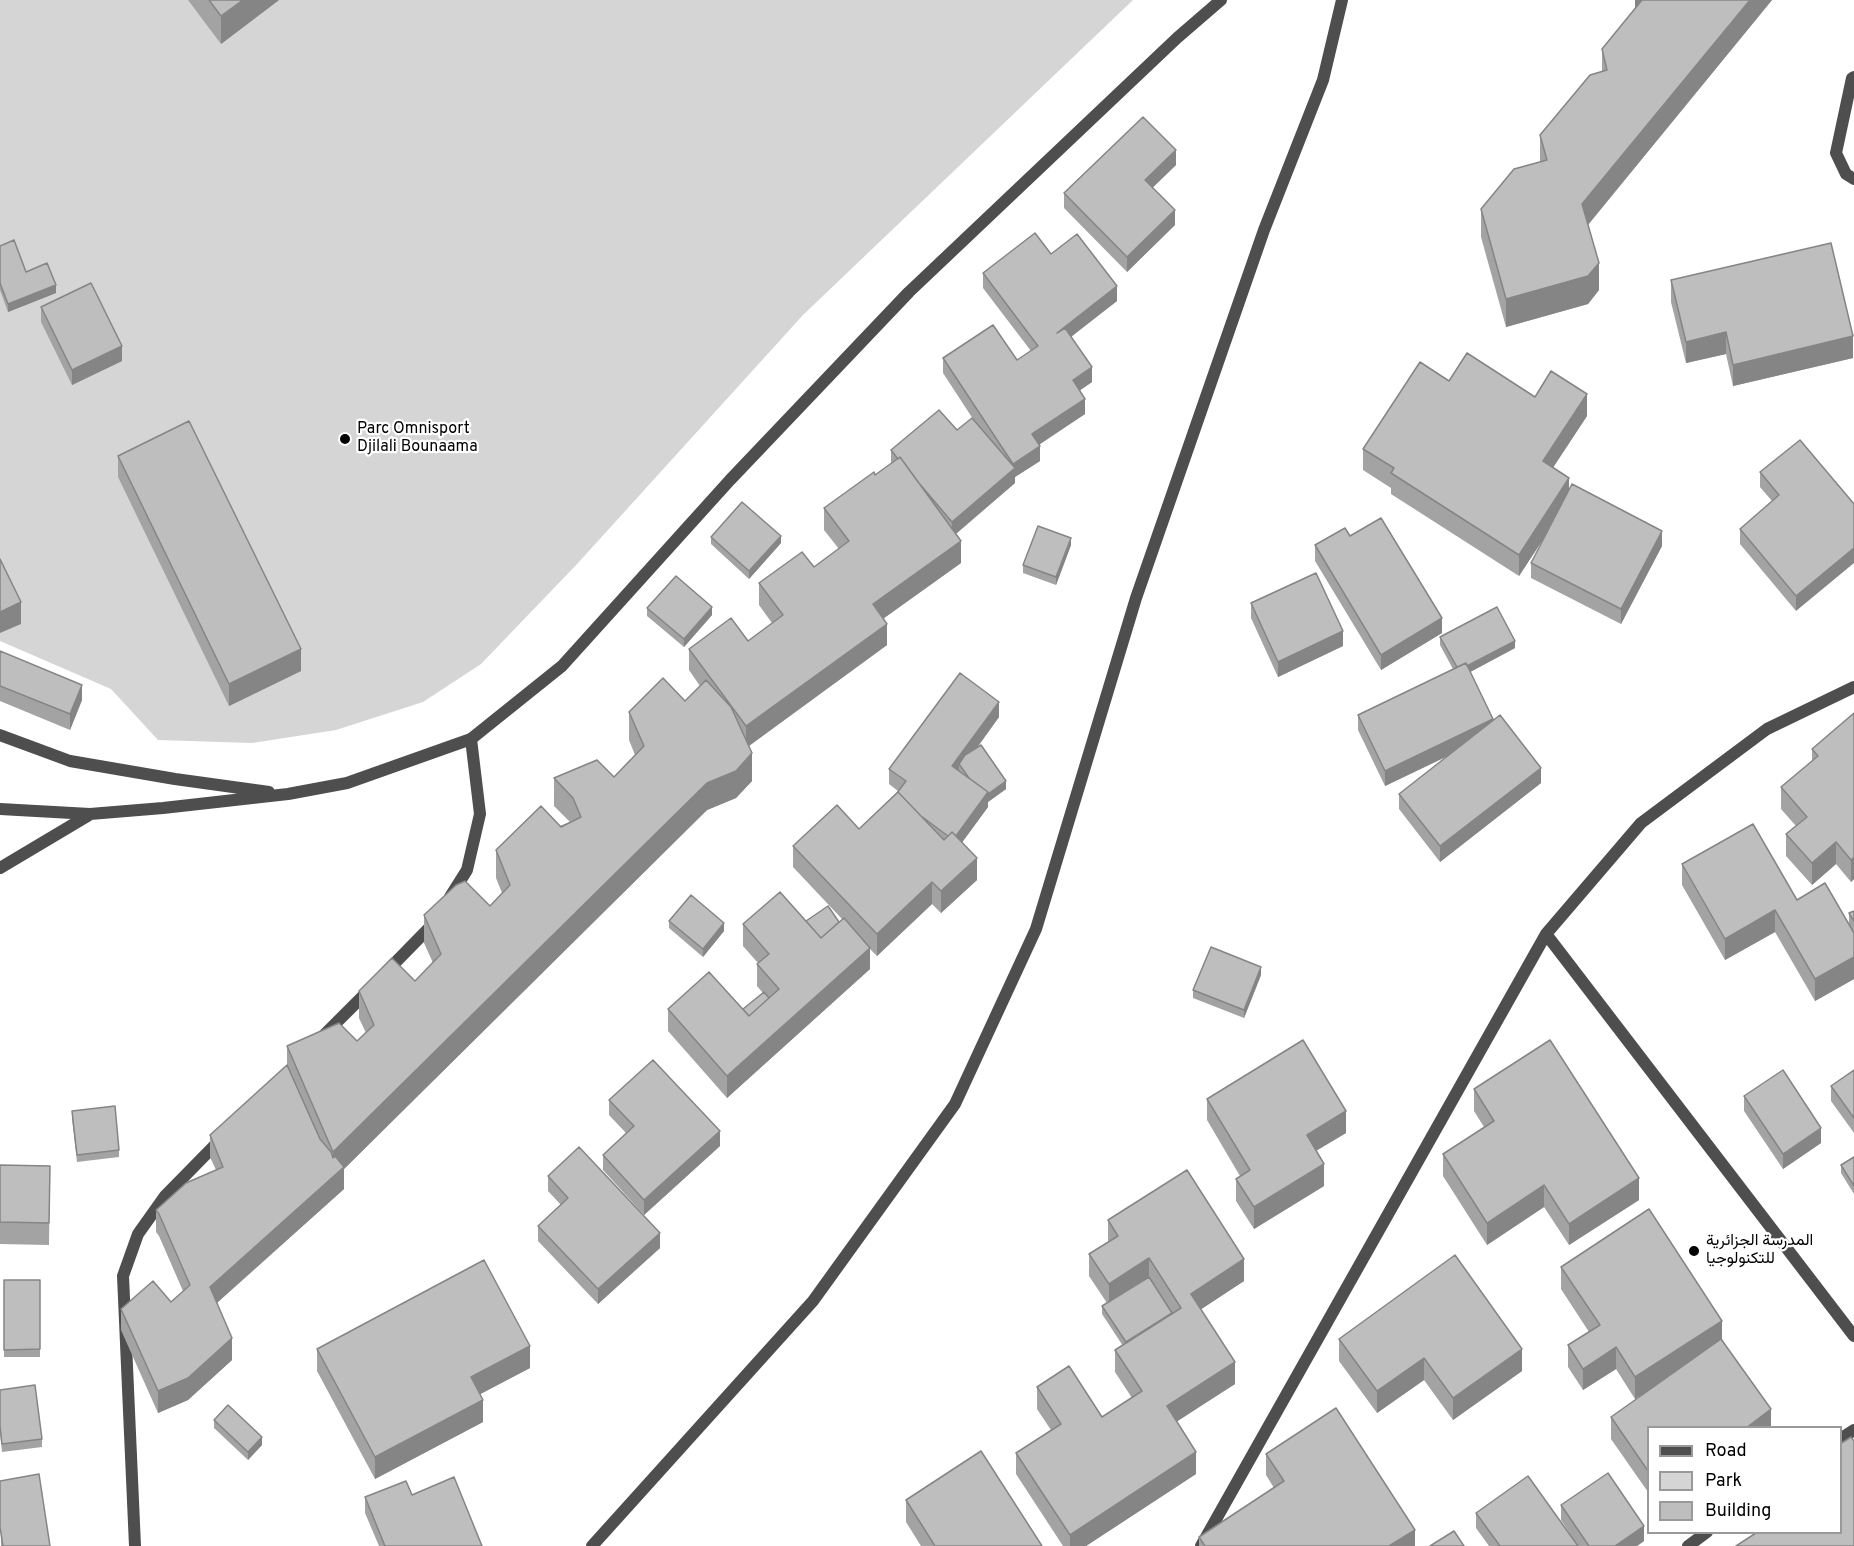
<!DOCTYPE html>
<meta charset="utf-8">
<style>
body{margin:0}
#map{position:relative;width:1854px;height:1546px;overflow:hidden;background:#fff;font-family:Overpass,sans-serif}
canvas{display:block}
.legend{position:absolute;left:1647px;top:1426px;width:195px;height:108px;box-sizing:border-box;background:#fff;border:2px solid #999;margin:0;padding:8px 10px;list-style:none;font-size:18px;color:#000}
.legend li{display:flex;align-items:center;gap:12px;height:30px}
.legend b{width:30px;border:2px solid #999}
</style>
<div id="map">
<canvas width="1854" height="1546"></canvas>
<ul class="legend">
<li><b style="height:8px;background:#4e4e4e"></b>Road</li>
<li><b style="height:16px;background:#d5d5d5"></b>Park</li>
<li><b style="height:16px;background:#bebebe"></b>Building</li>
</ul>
</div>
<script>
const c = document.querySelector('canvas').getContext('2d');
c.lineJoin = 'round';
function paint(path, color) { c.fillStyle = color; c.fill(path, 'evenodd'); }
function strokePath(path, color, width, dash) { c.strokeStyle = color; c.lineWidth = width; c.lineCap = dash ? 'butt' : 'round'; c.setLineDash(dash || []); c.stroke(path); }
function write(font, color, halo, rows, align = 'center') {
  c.font = font + ' Overpass,Vazirmatn,sans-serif'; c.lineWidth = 4.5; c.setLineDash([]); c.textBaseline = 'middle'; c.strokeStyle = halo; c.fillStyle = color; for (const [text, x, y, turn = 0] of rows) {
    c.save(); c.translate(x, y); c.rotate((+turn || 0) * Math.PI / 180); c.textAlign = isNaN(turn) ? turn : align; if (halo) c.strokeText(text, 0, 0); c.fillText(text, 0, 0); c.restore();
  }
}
paint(new Path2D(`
 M0,0H1133L803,315L578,563L481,664L423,702L336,730L252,743L158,740L111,689L0,641Z`), '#d5d5d5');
strokePath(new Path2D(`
 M1854,77L1852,78L1836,153L1846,174L1854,179
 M450,897L467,870L480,814L471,739
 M1546,934L1854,1336
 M386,972L435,922
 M323,1036L370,989
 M1840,1439L1854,1430
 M135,1546L123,1276L138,1234L165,1196L220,1140
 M592,1546L813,1301L955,1104L1036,929L1136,598L1264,230L1323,80L1342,0
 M1201,1546L1546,934L1641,823L1767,729L1854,687
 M1688,1546L1707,1532`), '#4e4e4e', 12);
strokePath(new Path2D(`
 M0,735L70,761L175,779L269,792
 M0,809L90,814L163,808L288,794L347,783L471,739L562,666L730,480L909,292L1177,38L1221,0
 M0,868L89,815`), '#4e4e4e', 12);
paint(new Path2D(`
 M188,0H279L221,44Z
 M1635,0H1772L1588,225L1599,290L1588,304L1506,327L1481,237V209L1540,162V135L1602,71V49L1635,8Z
 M1176,165L1152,188L1175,225L1127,272L1064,208V193Z
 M0,246L26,272L56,293L8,312L0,290Z
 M1051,254L1117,301L1071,336L1092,382L1079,391L1085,414L1039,445L1040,461L1015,477V483L956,534L961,563L884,618L887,645L749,746L752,781L736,798L707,810L344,1169V1189L217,1303L232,1360L188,1400L158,1413L121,1330V1309L171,1302L183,1291L159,1236L156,1232V1210L216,1170L210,1157V1135L287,1065V1046L357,1041L366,1033L359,1018V991L415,981L433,963L424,943V915L490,906L502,893L496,878V850L570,822L554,806V778L614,777L635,755L629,740V712L685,701L700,686L689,670V649L748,641L772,623L759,605V583L814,567L839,549L824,530V508L891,464V450L957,430L973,419L943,373V358L1017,360L1031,351L983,288V273Z
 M1671,280L1853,358L1733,386L1726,354L1686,363L1671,302Z
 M41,307L122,361L72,385L41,322Z
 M1449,381L1535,397L1587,416L1553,467L1569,490L1662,546L1621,624L1531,578V563L1545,536L1519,576L1391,494V488L1363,470V449Z
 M1800,440L1796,611L1740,544V529L1772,501L1760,487V472Z
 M118,456L301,671L229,706L118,477Z
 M1350,536L1442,633L1381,670L1315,561V545Z
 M711,537L781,543L749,579L711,544Z
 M1071,545L1056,585L1023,573V565Z
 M1251,603L1343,646L1278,677L1251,618Z
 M647,608L712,615L684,647L647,616Z
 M1440,637L1515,648L1470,672L1493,720L1541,783L1440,862L1399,809V794L1446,757L1385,786L1358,730V715L1453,669L1440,645Z
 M0,651L82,700L70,730L0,701Z
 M1854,713V879L1851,882L1836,864L1812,885L1786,856V834L1796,826L1781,809V787L1812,761V749Z
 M999,717L977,748L1006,789L988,802V807L962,842L977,880L941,913L932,904L877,956L870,949V969L727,1098L668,1031V1009H743L763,993L757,986V964L758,963L743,946V924L806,921L839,922L842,919L793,867V846L859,829L898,791L889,784V769Z
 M1682,864L1797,900L1849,924V913L1854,911V979L1815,1001L1775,932L1725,960L1682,885Z
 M669,921L724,931L703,957L669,928Z
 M1261,975L1244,1018L1193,998V990Z
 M1854,1070V1133L1831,1101V1086Z
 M1474,1089L1639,1200L1569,1245L1544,1207L1487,1245L1443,1176V1154L1484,1127L1474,1111Z
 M1744,1096L1821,1143L1783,1169L1744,1111Z
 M1207,1099L1346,1133L1316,1151L1324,1186L1254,1229L1236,1201V1179L1240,1176L1207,1120Z
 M609,1100L720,1146L644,1215L603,1170V1155L626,1133L609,1115Z
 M72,1111L119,1150V1157L77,1162L72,1119Z
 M1854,1157V1194L1841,1173V1165Z
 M0,1165L50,1166L49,1245L0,1244Z
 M548,1176L660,1248L598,1304L538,1241V1226L561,1205L548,1191Z
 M1108,1220L1244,1281L1201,1309L1235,1384L1176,1421L1196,1474L1086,1546H1063L1016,1474V1453L1051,1430L1037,1409V1387L1102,1417L1132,1398L1115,1372V1350L1123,1346L1102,1314V1306L1107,1303L1089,1276V1254L1108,1242Z
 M1561,1267L1722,1339L1771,1428H1648V1492L1611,1439V1417L1653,1387L1635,1399L1616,1369L1583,1390L1568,1367V1345L1589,1332L1561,1289Z
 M4,1280H40V1357H4Z
 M1339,1339L1522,1371L1453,1420L1424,1380L1377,1413L1339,1361Z
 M317,1349L530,1368L480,1394L483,1422L375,1479L317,1371Z
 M0,1390L42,1439V1447L2,1452L0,1433Z
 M214,1420L262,1445L248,1460L214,1428Z
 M1266,1454L1415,1546H1199V1537L1274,1488L1266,1475Z
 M0,1481L50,1546H1Z
 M412,1495L482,1546H379L365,1513V1497Z
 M906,1500L1042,1546H921L906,1522Z
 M1561,1505L1644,1541L1637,1546H1578L1561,1520Z
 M1476,1513L1578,1546H1489L1476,1528Z`), '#a3a3a3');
paint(new Path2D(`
 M243,0H279L221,44V16Z
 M1635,0H1646L1635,26Z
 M1750,0H1772L1582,232V204Z
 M1176,150V165L1145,195V180Z
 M1175,210V225L1127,272V257Z
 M1599,263V290L1588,304L1506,327V299Z
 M56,285V293L8,312V304Z
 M1117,286V301L1057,348V333Z
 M1726,332V354L1686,363V342Z
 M1853,336V358L1733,386V365Z
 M122,346V361L72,385V370Z
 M1092,367V382L1073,395V380Z
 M1587,394V416L1543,483V461Z
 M1085,399V414L1032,449V434Z
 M1040,446V461L1015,477V483L952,537V522L1013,470V464Z
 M1569,478V500L1519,576V555Z
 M1662,531V546L1621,624V609Z
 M781,536V543L749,579V571Z
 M1071,538V545L1056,585V577Z
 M961,541V563L873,626V604Z
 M1854,548V563L1796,611V596Z
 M21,602V624L0,633V612Z
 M712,607V615L684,647V639Z
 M1442,618V633L1381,670V655Z
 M887,624V645L746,748V726Z
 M1343,631V646L1278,677V662Z
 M1515,641V648L1459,678V671Z
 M301,649V671L229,706V684Z
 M82,685V700L70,730V714Z
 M999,702V717L962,768L959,764V772L952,766Z
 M1493,719V734L1385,786V771Z
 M752,753V781L736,798L707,810L344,1169V1189L210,1309V1287L333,1177V1152L707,783Z
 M1541,768V783L1440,862V846Z
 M1006,781V789L988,802V807L953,855V840L988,792Z
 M1836,842V864L1812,885V863Z
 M1854,857V879L1851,882V860Z
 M977,858V880L941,913V891Z
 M932,882V904L877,956V934Z
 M1775,910V932L1725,960V939Z
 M724,923V931L703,957V949Z
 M870,948V969L727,1098V1076Z
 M1854,957V979L1815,1001V979Z
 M1261,967V975L1244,1018V1010Z
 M1346,1111V1133L1307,1156V1135Z
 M1821,1128V1143L1783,1169V1154Z
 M720,1131V1146L644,1215V1200Z
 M1324,1164V1186L1254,1229V1207Z
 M1639,1178V1200L1569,1245V1224Z
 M1544,1185V1207L1487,1245V1223Z
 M660,1233V1248L598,1304V1289Z
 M1149,1258V1280L1109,1306V1284Z
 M1244,1259V1281L1191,1316V1294Z
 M1722,1321V1343L1635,1399V1377Z
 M232,1338V1360L188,1400L158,1413V1391Z
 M530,1346V1368L471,1399V1377Z
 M1616,1347V1369L1583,1390V1369Z
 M1522,1349V1371L1453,1420V1398Z
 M1424,1358V1380L1377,1413V1391Z
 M1235,1362V1384L1167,1428V1406Z
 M483,1400V1422L375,1479V1457Z
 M1771,1409V1428H1746Z
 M262,1437V1445L248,1460V1452Z
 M1196,1452V1474L1086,1546H1070V1535Z
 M1644,1526V1541L1637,1546H1615Z
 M1415,1530V1546H1389Z`), '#858585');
const building = new Path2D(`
 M209,0H243L221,16Z
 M1642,0H1750L1582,204L1599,263L1588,276L1506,299L1481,209L1514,169L1547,160L1540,135L1590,75L1607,70L1602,49Z
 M1143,117L1176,150L1145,180L1175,210L1127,257L1064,193Z
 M1035,233L1051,254L1077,234L1117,286L1057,333L1065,328L1092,367L1073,380L1085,399L1032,434L1040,446L1013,464L943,358L993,325L1017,360L1038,346L983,273Z
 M14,240L26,272L47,263L56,285L8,304L0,283V246Z
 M1831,243L1853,336L1733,365L1726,332L1686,342L1671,280Z
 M91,283L122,346L72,370L41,307Z
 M1467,353L1535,397L1551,371L1587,394L1543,461L1569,478L1519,555L1391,473L1394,468L1363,449L1420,362L1449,381Z
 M939,410L957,430L972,418L1015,468L952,522L918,482L900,457L898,459L891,450Z
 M189,421L301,649L229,684L118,456Z
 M1800,440L1854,504V548L1796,596L1740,529L1779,495L1760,472Z
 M900,457L961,541L873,604L887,624L746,726L689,649L731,618L748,641L783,615L759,583L802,552L814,567L849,541L824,508L874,472L875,475Z
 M1572,484L1662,531L1621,609L1531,563Z
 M742,502L781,536L749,571L711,537Z
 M1381,518L1442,618L1381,655L1315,545L1345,528L1350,536Z
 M1038,526L1071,538L1056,577L1023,565Z
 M0,559L21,602L0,612Z
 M1316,573L1343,631L1278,662L1251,603Z
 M676,576L712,607L684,639L647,608Z
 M1497,607L1515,641L1467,666L1466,663L1457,667L1440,637Z
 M0,651L82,685L70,714L0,686Z
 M1466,663L1493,719L1385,771L1358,715Z
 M960,673L999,702L952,766L988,792L956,836L952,832L948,836L921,816L898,792L897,793L906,781L889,769Z
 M663,678L685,701L706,680L731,707L752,753L736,771L707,783L333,1152L287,1046L339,1023L357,1041L374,1025L359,991L392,958L415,981L441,954L424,915L456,885L465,881L490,906L510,885L496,850L541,806L561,827L581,817L573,798L554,778L597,760L614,777L644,746L629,712Z
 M1854,713V857L1851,860L1836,842L1812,863L1786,834L1807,817L1781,787L1818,756L1812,749Z
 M1500,715L1541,768L1440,846L1399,794Z
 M981,745L1006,781L988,794V792L969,778L959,764L965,755Z
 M898,792L944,840L952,832L977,858L941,891L932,882L877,934L793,846L837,805L859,829Z
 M1753,824L1797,900L1825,883L1854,933V957L1815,979L1775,910L1725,939L1682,864Z
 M780,892L821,938L844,918L870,948L727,1076L668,1009L709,972L749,1016L779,989L757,964L769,954L743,924Z
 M691,895L724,923L703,949L669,921Z
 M828,906L839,922L821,938L806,921Z
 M1854,911V921L1849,913Z
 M1211,947L1261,967L1244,1010L1193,990Z
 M764,992L769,998L749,1016L743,1009Z
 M1303,1040L1346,1111L1307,1135L1324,1164L1254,1207L1236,1179L1250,1170L1207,1099Z
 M1550,1040L1639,1178L1569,1224L1544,1185L1487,1223L1443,1154L1494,1121L1474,1089Z
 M653,1060L720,1131L644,1200L603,1155L634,1126L609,1100Z
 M287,1065L320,1139L331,1152L333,1158L335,1156L344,1167L210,1287L232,1338L188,1378L158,1391L121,1309L153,1281L171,1302L190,1285L159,1214L156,1210L186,1183L223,1167L210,1135Z
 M1783,1070L1821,1128L1783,1154L1744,1096Z
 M1854,1070V1118L1831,1086Z
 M115,1106L119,1150L77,1155L72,1111Z
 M579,1147L660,1233L598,1289L538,1226L568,1198L548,1176Z
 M1854,1157V1186L1841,1165Z
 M0,1165L50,1166L49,1223L0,1222Z
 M1187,1170L1244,1259L1191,1294L1235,1362L1167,1406L1196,1452L1070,1535L1016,1453L1061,1424L1037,1387L1069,1366L1102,1417L1142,1391L1115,1350L1181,1308L1149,1258L1109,1284L1089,1254L1118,1236L1108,1220Z
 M1649,1209L1722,1321L1635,1377L1616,1347L1583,1369L1568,1345L1600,1325L1561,1267Z
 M1455,1255L1522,1349L1453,1398L1424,1358L1377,1391L1339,1339Z
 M484,1260L530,1346L471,1377L483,1400L375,1457L317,1349Z
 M1149,1277L1172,1313L1126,1342L1102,1306Z
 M4,1280H40V1349L4,1350Z
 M1721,1339L1771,1409L1746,1428H1648V1471L1611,1417Z
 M35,1385L42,1439L2,1444L0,1426V1390Z
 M228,1405L262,1437L248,1452L214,1420Z
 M1336,1408L1415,1530L1389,1546H1205L1199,1537L1284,1481L1266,1454Z
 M1851,1437L1854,1441V1546H1736L1756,1533H1840V1444Z
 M981,1451L1042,1546H935L906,1500Z
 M1608,1473L1644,1526L1615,1546H1589L1561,1505Z
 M39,1474L50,1546H3L0,1527V1481Z
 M1528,1476L1578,1546H1500L1476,1513Z
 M454,1477L482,1546H385L365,1497L406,1481L412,1495Z
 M1454,1531L1464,1546H1430Z`);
paint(building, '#bebebe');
strokePath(building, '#858585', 1.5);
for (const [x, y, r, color] of [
 [345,439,6,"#000"],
 [1694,1251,6,"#000"]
]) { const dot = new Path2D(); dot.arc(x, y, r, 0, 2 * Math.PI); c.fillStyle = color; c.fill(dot); strokePath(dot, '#fff', 2); }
write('16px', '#000', '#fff', [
 ["Parc Omnisport",357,430],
 ["Djilali Bounaama",357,448],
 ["المدرسة الجزائرية",1706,1242],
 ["للتكنولوجيا",1706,1260]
], 'left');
</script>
